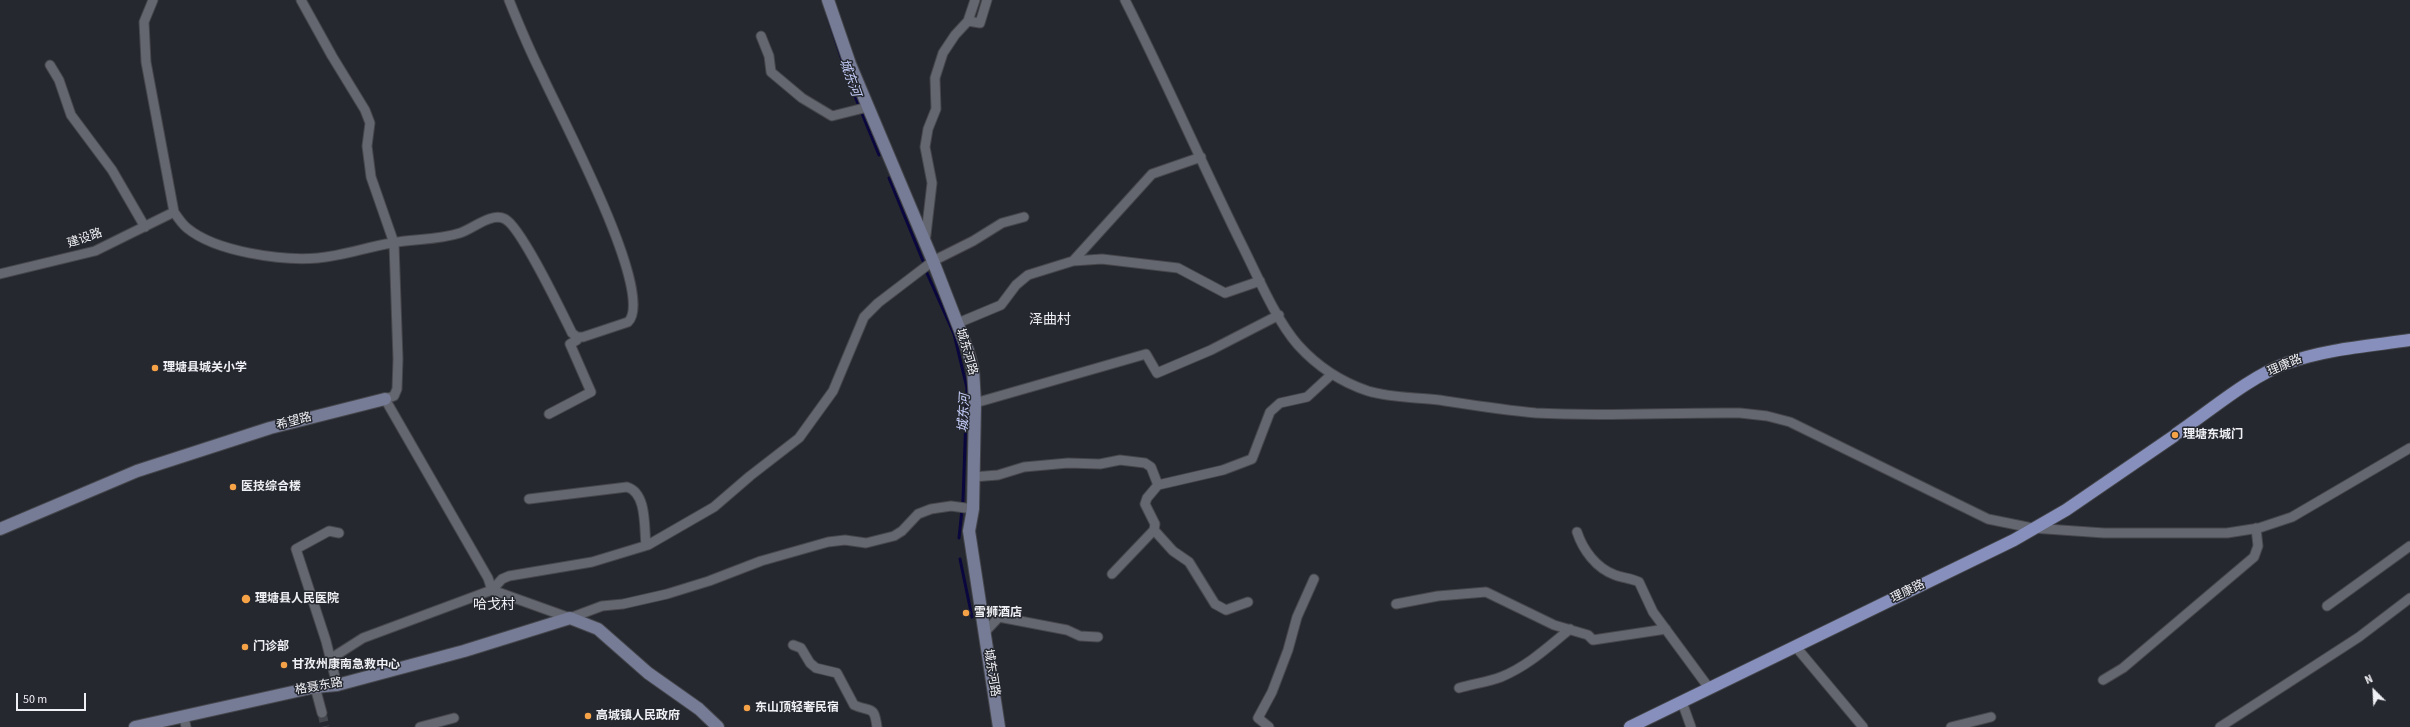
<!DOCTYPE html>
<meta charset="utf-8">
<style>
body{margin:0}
#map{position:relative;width:2410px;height:727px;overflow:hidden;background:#26282f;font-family:"Source Sans 3",sans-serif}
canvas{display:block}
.north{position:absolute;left:2354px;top:671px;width:40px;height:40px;-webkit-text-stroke:3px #26282f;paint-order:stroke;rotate:336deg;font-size:11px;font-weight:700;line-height:16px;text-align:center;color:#eff0f5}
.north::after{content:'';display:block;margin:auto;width:14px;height:18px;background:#eff0f5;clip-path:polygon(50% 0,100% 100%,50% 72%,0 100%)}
.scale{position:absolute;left:16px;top:693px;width:70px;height:18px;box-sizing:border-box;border:2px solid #eff0f5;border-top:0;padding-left:5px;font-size:12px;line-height:14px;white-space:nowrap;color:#eff0f5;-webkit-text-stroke:3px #26282f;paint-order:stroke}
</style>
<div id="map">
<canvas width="2410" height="727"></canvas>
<div class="north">N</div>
<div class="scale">50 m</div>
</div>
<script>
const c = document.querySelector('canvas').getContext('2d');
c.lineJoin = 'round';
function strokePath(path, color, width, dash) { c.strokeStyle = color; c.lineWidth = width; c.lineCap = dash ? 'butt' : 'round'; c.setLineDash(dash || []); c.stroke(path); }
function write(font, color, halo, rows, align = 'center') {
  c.font = font + ' "Source Sans 3","Noto Sans SC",sans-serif'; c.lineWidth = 3; c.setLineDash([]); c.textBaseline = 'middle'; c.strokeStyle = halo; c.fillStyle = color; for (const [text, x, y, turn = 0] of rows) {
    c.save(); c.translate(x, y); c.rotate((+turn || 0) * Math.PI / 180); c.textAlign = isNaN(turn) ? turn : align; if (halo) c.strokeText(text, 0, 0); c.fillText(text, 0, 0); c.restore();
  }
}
strokePath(new Path2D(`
 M828,17L850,84L879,155
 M889,178L923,261
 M926,271L954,334L967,388L963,500L959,538
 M960,559L972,617`), '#0a063e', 3);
strokePath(new Path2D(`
 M322,713L325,727`), '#44464d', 9, [9, 4.5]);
const street = new Path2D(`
 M153,0L144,22L146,62L174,212C178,218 182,224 187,228C216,252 282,261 318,258C342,256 367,247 392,243C414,239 438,240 460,233C473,229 491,212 505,219C521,227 562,313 572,333L577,337H583L628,322C657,295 558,111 542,75C530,51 519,25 509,0
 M301,0L332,56L365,110L370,123L367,146L371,177L394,243L398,359L397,389L394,396L385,399L488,578L492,590L570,618L602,606L623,604L667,594L709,581L761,561L828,542L845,540L866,543L894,536L902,531L918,514L931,509L951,506L973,509
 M1125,0C1166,81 1202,164 1242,245C1257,275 1276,320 1298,345C1317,366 1341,382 1368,391C1391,398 1415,397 1439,400C1472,405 1503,410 1536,413C1604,417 1672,412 1740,413L1767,416L1790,422L1988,519L2032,528L2104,533H2227L2259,528L2292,517L2410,448
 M968,21L980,23L987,0
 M761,36L769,56L771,72L802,98L832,116L868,107
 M50,65L59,80L71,115L112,170L145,227
 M925,243L932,183L925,147L928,129L936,109L935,78L943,53L955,35L968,21L975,0
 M1073,261L1152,174L1201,157
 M0,274L95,251L174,212
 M958,323L1001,305L1016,285L1028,275L1073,261L1102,259L1178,268L1225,293L1260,281
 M975,403L1146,354L1157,373L1211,350L1279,315
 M549,414L591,392L570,344L577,340V337
 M973,477L998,475L1024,467L1068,463L1100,464L1120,460L1145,463L1151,467L1158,485L1223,470L1252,459L1270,412L1280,403L1307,397L1332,374
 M529,499L627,487C647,493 644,527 646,545
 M1154,530L1173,551L1189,562L1215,604L1226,610L1248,602
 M1577,532C1583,550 1596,568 1615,575C1623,578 1631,578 1639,582L1653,612L1709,688
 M1112,574L1154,530L1155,524L1145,504L1147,498L1158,485
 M1396,604L1438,596L1486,592L1554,625L1588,635L1593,640L1666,629
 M2327,606L2410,546
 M984,633L999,617L1067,630L1080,636L1098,637
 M793,645L801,648L810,663L816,668L837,673L854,705C871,713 874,704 877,727
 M1796,647L1863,727
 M330,659L363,638L492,590L502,579L509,576L592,562L648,545L714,507L750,476L799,438L833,391L864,317L878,303L933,261L973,241L1002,223L1024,217
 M2103,680L2123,668L2254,557L2258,546L2256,528
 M337,685L326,641L296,549L329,531L339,533
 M315,687L322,713
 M1459,688C1472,684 1488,682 1501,677C1528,666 1548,647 1570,629
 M1682,702L1691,727
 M184,717L186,727
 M420,727L454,718
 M1269,727L1258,718L1272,692L1288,650L1297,617L1314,579
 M1951,727L1991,717
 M2220,727L2359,637L2410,598`);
const secondary = new Path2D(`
 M828,0L850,64L933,261L968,351L973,369L975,403L973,509L969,531L999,727
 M0,529L137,471L270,428L385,399
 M135,727L315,687L337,685L464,651L570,618L598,629L648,673L699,709L718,727`);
const primary = new Path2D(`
 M2176,434C2210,411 2249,377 2287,363C2326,349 2369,346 2410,340
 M1630,727L2014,540L2066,510L2174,436`);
strokePath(street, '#45474c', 11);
strokePath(secondary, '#45474c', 14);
strokePath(primary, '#45474c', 14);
strokePath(street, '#656770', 9);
strokePath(secondary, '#767b96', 12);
strokePath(primary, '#8790bd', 12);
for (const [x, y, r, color] of [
 [155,368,4,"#f6a247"],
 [2175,435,4,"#f6a247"],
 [233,487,4,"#f6a247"],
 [246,599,5,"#f6a247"],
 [966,613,4,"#f6a247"],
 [245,647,4,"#f6a247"],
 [284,665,4,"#f6a247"],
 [747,708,4,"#f6a247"],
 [588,716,4,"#f6a247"]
]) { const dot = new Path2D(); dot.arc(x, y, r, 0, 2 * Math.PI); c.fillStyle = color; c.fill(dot); strokePath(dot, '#26282f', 1.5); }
write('12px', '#eff0f5', '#26282f', [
 ["建设路",85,239,-19],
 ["城东河路",966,352,74],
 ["理康路",2285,366,-23],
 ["希望路",294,422,-15],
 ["理康路",1908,592,-26],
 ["城东河路",991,673,81],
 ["格聂东路",319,687,-10]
]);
write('bold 12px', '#eff0f5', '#26282f', [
 ["理塘县城关小学",163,368],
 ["理塘东城门",2183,435],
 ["医技综合楼",241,487],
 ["理塘县人民医院",255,599],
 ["雪狮酒店",974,613],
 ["门诊部",253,647],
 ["甘孜州康南急救中心",292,665],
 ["东山顶轻奢民宿",755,708],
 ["高城镇人民政府",596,716]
], 'left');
write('italic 13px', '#c7d1fd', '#26282f', [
 ["城东河",849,78,70],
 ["城东河",965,413,-87]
]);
write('14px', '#eff0f5', '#26282f', [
 ["泽曲村",1050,321],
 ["哈戈村",494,606]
]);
</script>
